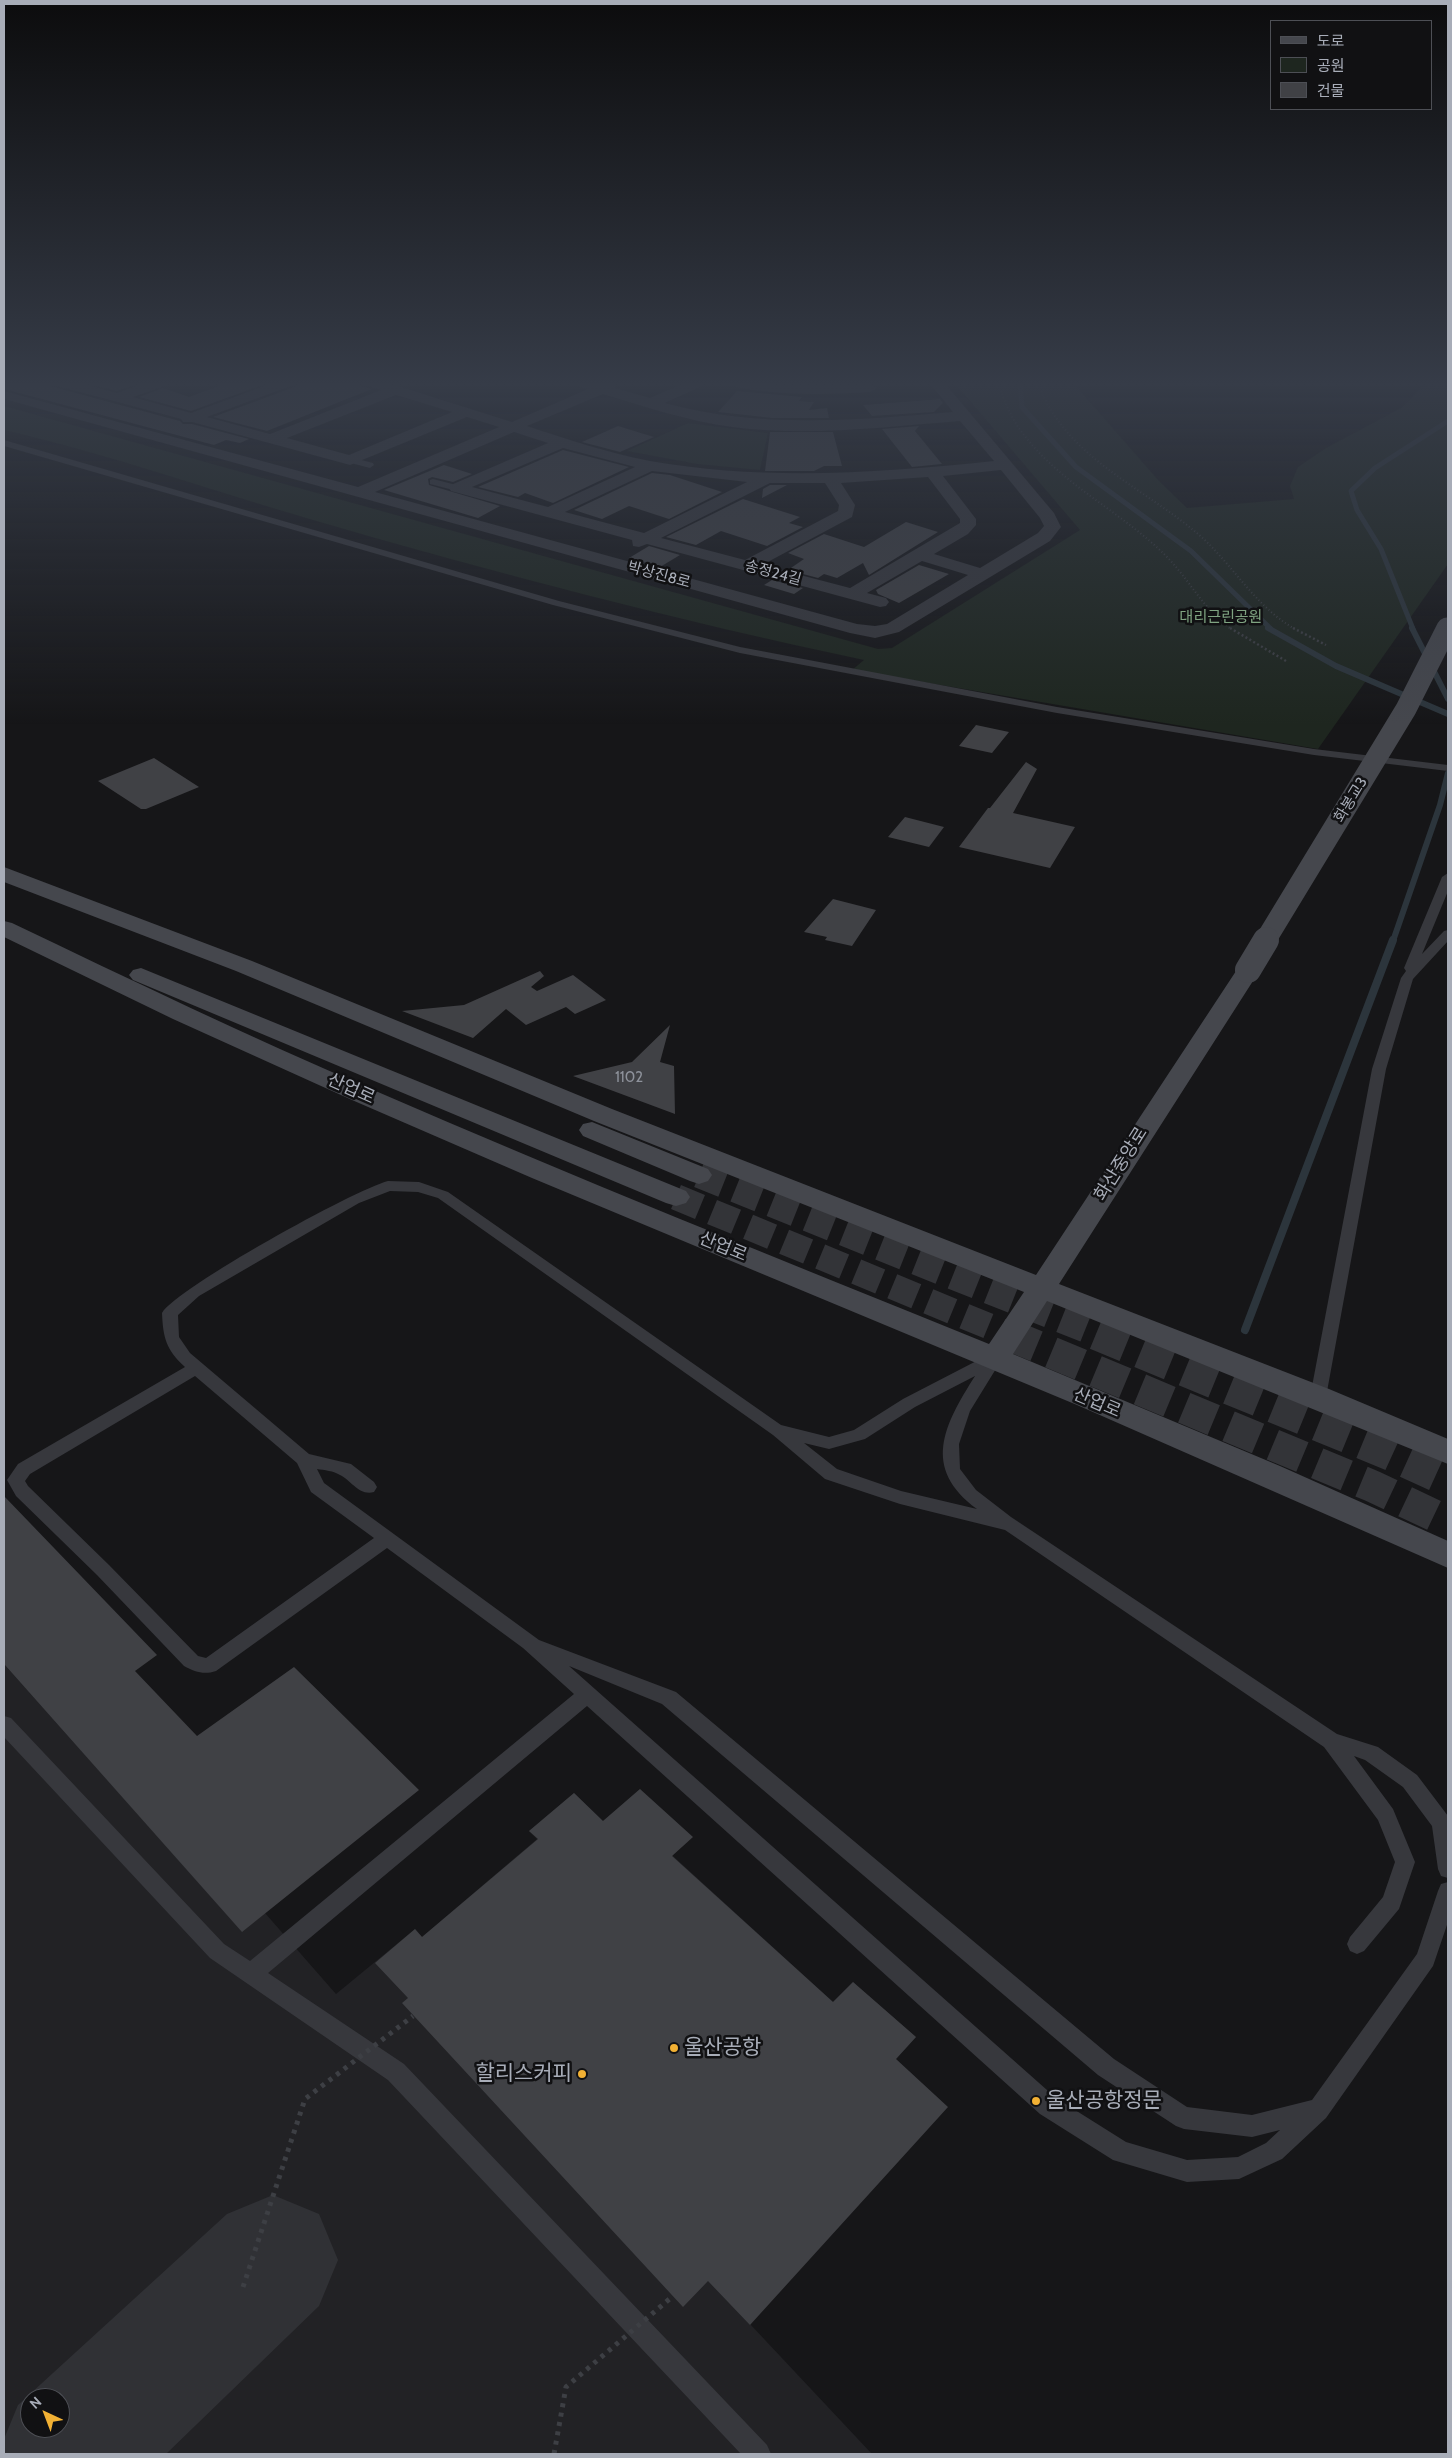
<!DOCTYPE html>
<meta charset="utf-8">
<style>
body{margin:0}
#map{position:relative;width:1452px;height:2458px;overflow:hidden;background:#161618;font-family:Cabin,"Noto Sans KR",sans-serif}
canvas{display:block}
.frame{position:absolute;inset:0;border:5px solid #a8adb8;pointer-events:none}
.legend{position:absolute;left:1270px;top:20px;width:162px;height:90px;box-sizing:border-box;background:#111113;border:1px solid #4d4f55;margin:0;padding:6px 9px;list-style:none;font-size:15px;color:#a8adb8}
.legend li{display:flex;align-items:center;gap:10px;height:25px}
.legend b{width:25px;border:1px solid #4d4f55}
.north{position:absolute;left:20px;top:2388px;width:50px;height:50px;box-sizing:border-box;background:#111113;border:1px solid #4d4f55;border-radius:50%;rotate:317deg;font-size:14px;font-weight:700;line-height:20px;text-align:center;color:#a8adb8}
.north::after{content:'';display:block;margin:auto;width:18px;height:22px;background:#f2b134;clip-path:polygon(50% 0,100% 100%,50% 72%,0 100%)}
</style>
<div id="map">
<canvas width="1452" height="2458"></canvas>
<div class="frame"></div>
<ul class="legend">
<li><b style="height:6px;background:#45474d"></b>도로</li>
<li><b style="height:14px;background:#1e261f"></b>공원</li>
<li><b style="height:14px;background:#404145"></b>건물</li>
</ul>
<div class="north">N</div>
</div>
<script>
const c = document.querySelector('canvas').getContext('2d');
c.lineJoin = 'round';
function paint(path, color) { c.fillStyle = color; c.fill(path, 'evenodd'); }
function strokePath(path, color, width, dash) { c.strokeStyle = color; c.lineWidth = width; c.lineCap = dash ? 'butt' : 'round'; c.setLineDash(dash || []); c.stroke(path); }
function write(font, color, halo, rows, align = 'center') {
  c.font = font + ' Cabin,"Noto Sans KR",sans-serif'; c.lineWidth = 5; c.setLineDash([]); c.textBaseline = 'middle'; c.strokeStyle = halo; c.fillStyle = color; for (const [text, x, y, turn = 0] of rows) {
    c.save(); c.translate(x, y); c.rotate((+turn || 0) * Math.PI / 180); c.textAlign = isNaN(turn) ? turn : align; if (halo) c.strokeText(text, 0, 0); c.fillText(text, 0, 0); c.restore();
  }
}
paint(new Path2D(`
 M4,1664L242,1931L265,1913L336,1994L415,1929L422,1937L537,1839L529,1831L574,1793L603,1821L640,1789L673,1856L833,2002L853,1982L916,2037L896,2059L750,2324L872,2454H4ZM30,2398H60V2428H30Z`), '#222225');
paint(new Path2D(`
 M953,381H1074L1075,385L1159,481L1187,508L1294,499L1290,486L1298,467L1326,448L1401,408L1428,381H1448V564L1318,749L852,670L864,660C679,621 495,573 313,520C210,490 108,454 4,430V406L878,649L892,648L1080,530Z
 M688,423L768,433L760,470L697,464L627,451Z`), '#1e261f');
strokePath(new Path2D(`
 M1020,381L1022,407L1076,467L1191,551L1271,629
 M1413,629L1381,549L1357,510L1351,491L1375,468L1448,421`), '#2c353c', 5);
strokePath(new Path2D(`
 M1268,628L1336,666L1448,714
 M1412,628L1448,699
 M1393,941L1440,805L1448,773`), '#2c353c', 6);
strokePath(new Path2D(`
 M1245,1330L1393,940`), '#2c353c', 8);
paint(new Path2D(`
 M273,2195L319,2214L338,2260L319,2306L166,2454H4V2439L18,2405L227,2214ZM30,2398H60V2428H30Z`), '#303135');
paint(new Path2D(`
 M4,381H46L50,386L180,421L183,424H192L249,439L240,443L226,440L214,445L4,389Z
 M79,381H141L143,382L117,391Z
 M232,381H273L191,411L139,397L163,388L189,397Z
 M300,381H358L361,386L372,389L267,431L213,417L297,386Z
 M737,391L802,397L799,401L814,402L809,410L827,408L829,418H772L718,412Z
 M940,399L943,403L934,412L872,416L863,405Z
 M618,426L654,437L620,452L582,442Z
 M919,426L915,431L942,464L912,467L882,429Z
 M770,432H833L842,466H824L814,471H765Z
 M563,450L629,467L553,503L525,493L518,497L478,487Z
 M444,465L472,474L453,482L432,477L428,479L429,485L500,506L478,518L384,490Z
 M652,473L670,475L722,492L669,519L629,506L602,519L574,510Z
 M770,485H787L762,498L763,489Z
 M743,499L800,517L789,523L803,527L767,546L721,531L696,545L666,537Z
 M906,522L938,532L869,575L863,563L837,578L824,574L818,578L788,570L804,559L788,553L824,534L864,547Z
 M649,546L680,555L660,567L629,558Z
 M919,565L949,574L899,603L878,594L876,590Z
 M772,580L803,588L794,594L764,585Z
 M976,725L1009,732L992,753L959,746Z
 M154,758L199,787L146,809H141L98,781Z
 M1026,762L1037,769L1013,813L1075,827L1050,868L959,847L988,808H990Z
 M905,817L944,827L929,847L888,837Z
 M833,899L876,910L852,946L825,940L827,937L804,932Z
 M540,971L544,976L531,987L537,991L573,975L606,1000L575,1014L566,1007L526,1025L506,1009L473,1038L402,1011L464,1005Z
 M670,1025L660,1062L674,1066L675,1114L573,1076L632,1062Z
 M4,1496L157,1655L135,1671L197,1736L294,1667L419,1790L242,1932L4,1664Z
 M640,1789L693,1837L672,1856L833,2002L853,1982L916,2037L896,2059L948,2107L750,2325L708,2281L683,2307L402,2003L408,1998L375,1963L415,1929L422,1937L538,1839L529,1831L574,1793L603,1821Z`), '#404145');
strokePath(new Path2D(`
 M699,1175L1099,1335
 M676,1197L1010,1335`), '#333438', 26, [26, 13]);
strokePath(new Path2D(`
 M1007,1334L1372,1486L1448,1522
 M1096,1334L1391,1455L1448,1481`), '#333438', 32, [32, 16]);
strokePath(new Path2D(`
 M997,381C1004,400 1011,419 1024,435C1062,485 1122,512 1166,556C1189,579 1203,609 1231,629
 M1038,381C1061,455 1143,487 1198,534C1233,564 1254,606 1295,629`), '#3d3f44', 2, [1, 2.5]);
strokePath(new Path2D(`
 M1230,628L1286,661
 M1293,628L1326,645`), '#3d3f44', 2.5, [2, 2.5]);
paint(new Path2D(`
 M4,440L559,601L740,647L1057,707L1314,749L1448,765V771L1314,755L1057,713L740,653L553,605L4,446Z
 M350,457L373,463L374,465L370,468L347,462L346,460Z
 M433,479L460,486L461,488L457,491L430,484V480Z
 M1448,873V891L1422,954L1444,931L1448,930V941L1413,979L1386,1069L1326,1397L1324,1401L1318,1403L1312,1401L1310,1397L1372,1069L1401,978L1406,971L1404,968L1442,877Z
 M388,1181L419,1182L448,1192L781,1425L829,1437L854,1430L903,1399L988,1355H1000L1002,1359L970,1411L959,1444L960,1469L976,1490L1011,1517L1337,1734L1378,1747L1417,1775L1448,1816V1878L1441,1876L1438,1869L1432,1826L1403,1787L1365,1760L1354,1756L1393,1809L1415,1862L1399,1909L1364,1951L1357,1954L1350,1951L1347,1944L1350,1937L1383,1897L1395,1862L1378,1820L1324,1747L1005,1530L900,1504L825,1479L773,1435L438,1198L418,1192L390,1191L359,1203L199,1296L178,1315L179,1337L190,1353L309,1454L351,1464L374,1482L377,1487L374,1492C359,1496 352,1481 340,1475C334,1471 324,1470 317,1469L324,1483L539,1640L676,1692L1114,2059L1187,2107L1252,2115L1312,2100L1417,1954L1438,1891L1441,1884L1448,1882V1922L1433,1966L1326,2118L1282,2159L1239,2179L1187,2182L1113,2160L1040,2114L587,1706L268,1973L404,2064L767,2445L771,2454H741L388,2080L210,1958L4,1737V1716L11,1718L224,1944L250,1961L574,1694L523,1648L387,1548L216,1671C204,1675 195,1672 184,1666L97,1575L16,1496L7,1480L18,1464L185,1367C166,1350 163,1337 162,1313C178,1287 354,1190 388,1181ZM195,1376L297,1463L311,1492L374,1538L206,1658L198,1656L109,1565L28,1486L25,1481L30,1474ZM975,1376C944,1425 921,1468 977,1509L901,1491L837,1469L804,1443L829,1449L865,1439L915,1407ZM569,1666L662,1704L1098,2075L1176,2126L1184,2129L1252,2137L1280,2130L1266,2143L1238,2157L1187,2160L1126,2142L1056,2098Z`), '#37383d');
paint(new Path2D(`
 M48,381H72L117,393L151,381H172L170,384L133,397L191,413L278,381H298L296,384L207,417L270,434L381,390L362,384L360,381H382L512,422L588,389L572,384L570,381C584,381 598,382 611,381L617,385L615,388L650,398L689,381H708L706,384L665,403C760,429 856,420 953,412L928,381H943L1054,513L1061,527L1050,541L899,632L875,638L850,633L4,399V391L358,487L499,427L467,417L350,465L192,422H183L181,419L50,384ZM603,394C645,407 688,421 732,427C808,437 884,427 960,421L994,461C880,473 764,481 650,461C608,453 567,439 527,426ZM396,395L452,412L349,455L287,438ZM514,432L548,443L451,485L449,488L451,491L632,540L633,546L639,547L647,544L880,607L886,606L889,602L886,598L867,593L922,561L968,575L887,624L875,626L857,624L375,492ZM563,448L635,467L548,507L472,487ZM1001,470L1040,518L1044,526L1038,533L980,568L934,554L968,534L976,525V519L943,476ZM652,471L747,482L644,533L565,512ZM928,477L960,519V523L850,588L762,565L852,517L855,505L841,483ZM770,483H825L839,505L838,511L745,560L661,538Z
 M721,381L799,386L870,384L877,388L870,392C820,395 772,396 723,384Z`), '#37383d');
paint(new Path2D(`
 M4,867L252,961L612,1109L1036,1275L1240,965L1248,963L1256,965L1260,970L1059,1284L1329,1389L1448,1439V1464L1047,1301L1013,1354L1280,1466L1448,1541V1568L1077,1405L532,1178L352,1100L173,1019L4,937V921L12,923C131,980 250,1037 371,1089C575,1178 782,1260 989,1344L1024,1292L594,1121L236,971L4,882Z
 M141,968L686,1191L690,1197L686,1203L676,1206L666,1203L133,980L129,975L133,970Z
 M592,1122L708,1169L712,1175L708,1181L699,1184L690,1181L583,1136L579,1130L583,1124Z`), '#45474d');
strokePath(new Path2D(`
 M243,2287L305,2099L413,2016
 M554,2454L566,2387L673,2296`), '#3d3f44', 5, [4, 5.5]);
strokePath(new Path2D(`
 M1446,629L1448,626`), '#45474d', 16);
strokePath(new Path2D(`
 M1265,941L1406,709L1447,628`), '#45474d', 21);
strokePath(new Path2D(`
 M1248,970L1266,940`), '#45474d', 26);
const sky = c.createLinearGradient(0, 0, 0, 725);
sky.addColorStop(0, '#0c0c0d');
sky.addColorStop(0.53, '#363c48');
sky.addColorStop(1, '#363c4800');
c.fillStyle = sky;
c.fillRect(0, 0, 1452, 725);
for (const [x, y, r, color] of [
 [674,2048,5,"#f2b134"],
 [582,2074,5,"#f2b134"],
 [1036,2101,5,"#f2b134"]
]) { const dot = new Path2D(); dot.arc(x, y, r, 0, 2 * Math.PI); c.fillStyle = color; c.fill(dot); strokePath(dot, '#111113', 2); }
write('15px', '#a8adb8', '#111113', [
 ["송정24길",773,573,15],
 ["박상진8로",659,575,15],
 ["화봉교3",1351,800,-59]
]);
write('15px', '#7fa381', '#111113', [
 ["대리근린공원",1221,618]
]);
write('15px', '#8e929b', null, [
 ["1102",629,1078]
]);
write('18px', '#a8adb8', '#111113', [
 ["산업로",351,1089,24],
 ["화산중앙로",1121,1164,-58],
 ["산업로",723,1247,22],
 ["산업로",1097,1403,23]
]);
write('21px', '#a8adb8', '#111113', [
 ["울산공항",684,2048],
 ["할리스커피",572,2074,"right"],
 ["울산공항정문",1046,2101]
], 'left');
</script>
